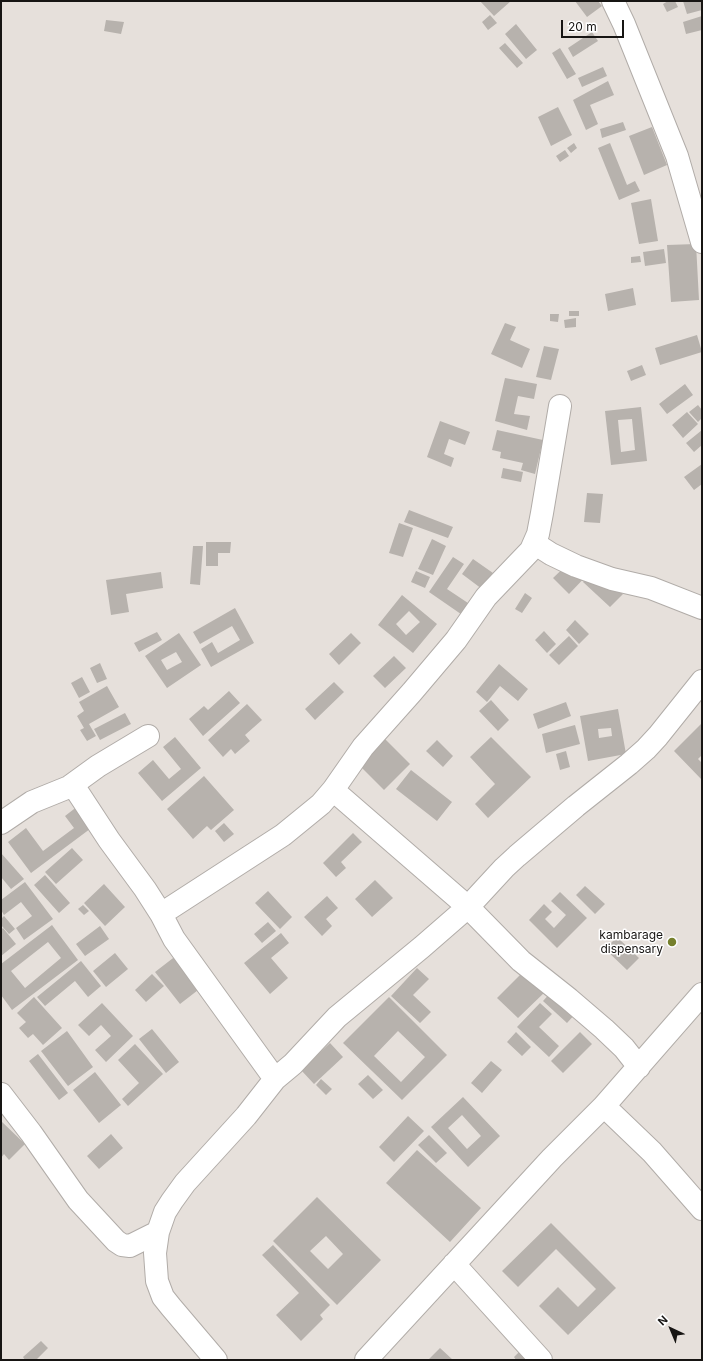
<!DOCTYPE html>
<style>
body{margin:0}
#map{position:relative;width:703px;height:1361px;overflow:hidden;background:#e6e0db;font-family:Inter,sans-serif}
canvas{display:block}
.frame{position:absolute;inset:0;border:2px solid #171513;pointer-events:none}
.north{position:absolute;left:651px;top:1309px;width:40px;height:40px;-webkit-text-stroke:3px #fff;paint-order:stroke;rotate:316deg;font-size:11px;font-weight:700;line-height:16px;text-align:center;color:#171513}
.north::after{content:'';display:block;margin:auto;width:14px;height:18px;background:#171513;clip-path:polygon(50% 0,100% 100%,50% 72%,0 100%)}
.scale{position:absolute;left:561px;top:20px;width:63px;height:18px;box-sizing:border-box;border:2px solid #171513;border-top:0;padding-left:5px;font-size:12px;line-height:14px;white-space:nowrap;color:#171513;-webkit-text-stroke:3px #fff;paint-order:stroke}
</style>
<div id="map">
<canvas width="703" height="1361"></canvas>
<div class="frame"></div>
<div class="north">N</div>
<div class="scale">20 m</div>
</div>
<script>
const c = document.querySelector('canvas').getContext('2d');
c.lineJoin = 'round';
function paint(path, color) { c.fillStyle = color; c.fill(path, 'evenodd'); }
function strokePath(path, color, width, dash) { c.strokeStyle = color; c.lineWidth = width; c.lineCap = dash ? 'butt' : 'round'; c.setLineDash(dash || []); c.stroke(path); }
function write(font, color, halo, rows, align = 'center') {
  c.font = font + ' Inter,sans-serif'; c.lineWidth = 3; c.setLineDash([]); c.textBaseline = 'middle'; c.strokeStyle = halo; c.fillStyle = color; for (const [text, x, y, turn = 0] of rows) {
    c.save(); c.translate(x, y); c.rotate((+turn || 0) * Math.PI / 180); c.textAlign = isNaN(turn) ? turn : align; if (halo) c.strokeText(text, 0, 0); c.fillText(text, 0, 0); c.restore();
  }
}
paint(new Path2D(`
 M480,1H511L494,16Z
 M575,1H598L602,6L587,17Z
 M668,1H675L678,7L667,12L663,4Z
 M683,1H702V10L687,14Z
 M490,15L497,23L488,30L482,22Z
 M702,16V30L686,34L683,22Z
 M106,20L124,22L121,34L104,31Z
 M516,24L537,50L526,59L505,34Z
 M592,32L598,41L573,57L568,48Z
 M505,43L523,63L517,68L499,48Z
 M560,48L576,74L567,79L552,53Z
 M603,67L607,76L582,87L578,78Z
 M608,81L614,95L590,105L598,124L586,130L573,100Z
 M558,107L572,135L551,146L538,117Z
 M623,122L626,130L602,138L600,129Z
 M652,127L667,165L644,175L629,136Z
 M574,143L577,148L571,153L567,148Z
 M610,143L627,185L635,181L640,191L619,200L598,148Z
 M565,150L569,156L560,162L556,156Z
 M651,199L658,241L639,244L631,203Z
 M696,244L699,300L671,302L667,245Z
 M664,249L666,263L645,266L643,252Z
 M640,256L641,262L631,263V257Z
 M633,288L636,305L608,311L605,294Z
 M569,311H579V316H569Z
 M550,314H559L558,322L550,321Z
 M576,318V327L565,328L564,320Z
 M505,323L516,327L510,340L530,349L522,368L491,354Z
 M697,335L702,352L660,365L655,348Z
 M544,346L559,349L551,380L536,377Z
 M642,365L646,375L631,381L627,371Z
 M505,378L537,384L534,399L518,396L514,414L530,416L527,430L495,421Z
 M685,384L693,395L667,414L659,404Z
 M698,405L702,410V418L698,422L689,412Z
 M641,407L647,461L611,465L605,411ZM632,419L635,450L621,452L618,420Z
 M687,412L698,424L683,438L672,425Z
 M440,421L470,432L465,445L449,439L444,454L454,458L451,467L427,457Z
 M497,430L543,440L535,474L521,470L523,463L500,458L501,452L492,450Z
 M702,430V445L694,452L686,443Z
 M702,464V484L694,490L684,477Z
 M503,468L523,472L521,482L501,478Z
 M587,493L603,494L600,523L584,522Z
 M409,510L453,527L448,538L404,522Z
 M399,523L413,528L403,557L389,553Z
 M432,539L446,546L433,575L418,569Z
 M206,542H231L230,553H218V566H206Z
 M193,546H203L200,585L190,584Z
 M577,555L592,570L569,594L553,578Z
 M453,557L464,564L447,589L468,603L478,589L488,596L471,621L429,592Z
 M473,559L493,573L482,589L462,574Z
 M596,568L623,594L610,607L583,582Z
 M416,571L430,577L425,588L411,582Z
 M161,572L163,588L126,594L129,612L111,615L106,580Z
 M525,593L532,598L522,613L515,609Z
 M402,595L437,624L413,653L378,625ZM409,611L420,622L406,635L396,624Z
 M235,608L254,643L211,667L201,649L212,642L218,653L240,640L232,626L200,644L193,632Z
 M575,620L589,634L579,644L566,630Z
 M544,631L556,644L547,653L535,640Z
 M157,632L162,640L139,652L134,643Z
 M179,633L201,665L167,688L145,656ZM176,652L182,662L167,670L161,660Z
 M351,633L361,643L339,665L329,654Z
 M569,636L578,646L559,665L549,655Z
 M394,656L406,668L385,688L373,676Z
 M100,663L107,679L97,683L90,668Z
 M499,664L528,689L518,701L500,686L487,702L476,692Z
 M82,677L90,692L79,698L71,683Z
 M334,682L344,692L315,720L305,709Z
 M107,686L119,707L89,724L96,736L87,741L80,730L84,728L77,716L84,711L79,702Z
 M229,691L240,703L203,736L189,719L204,706L208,710Z
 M491,700L509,720L498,731L479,711Z
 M566,702L571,716L538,729L533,714Z
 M247,704L262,720L245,735L250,741L235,754L231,749L223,757L208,740Z
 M618,709L626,754L588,761L580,716ZM611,728L612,736L599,738L598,729Z
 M125,713L131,724L100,740L94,729Z
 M702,723V755L698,759L702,763V780L674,751Z
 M575,725L580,744L546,753L542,734Z
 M379,733L410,764L384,790L353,759Z
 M175,737L201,768L162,801L138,773L153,760L169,779L181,769L163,747Z
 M491,737L531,777L488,818L475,804L495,784L470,757Z
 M437,740L453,756L443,767L426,751Z
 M566,751L570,767L560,770L556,754Z
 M411,770L452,802L437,821L396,789Z
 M204,776L234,810L211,830L207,826L193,839L167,809Z
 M87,799L102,820L31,873L8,842L26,828L43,851L74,828L65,816Z
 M224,823L234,834L224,842L215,831Z
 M353,833L362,842L341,862L346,868L336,877L323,863Z
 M72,848L83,860L56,884L45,872Z
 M1,853L24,879L11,889L1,877Z
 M45,875L70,903L59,913L34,885Z
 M375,880L393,898L372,917L355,899Z
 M25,882L53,919L24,940L16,928L32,916L21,902L4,915L1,910V900Z
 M104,884L125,907L105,926L84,903Z
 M585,886L605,904L595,914L576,895Z
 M268,891L292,917L280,929L255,903Z
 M560,892L587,918L557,948L529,920L544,904L552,912L545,919L554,928L566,915L551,901Z
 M327,896L338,908L326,919L332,926L322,936L304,917Z
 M83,905L89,911L84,915L78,909Z
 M4,916L15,929L9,934L1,925V919Z
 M268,922L276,931L262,943L254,934Z
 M52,925L78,960L12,1010L1,995V964ZM48,942L61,958L25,988L11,971Z
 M100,926L109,939L85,956L76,944Z
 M3,928L16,944L1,956V930Z
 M281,933L289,943L271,958L288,978L270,994L244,963Z
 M617,937L639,958L627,970L605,949Z
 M115,953L128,969L106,987L93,971Z
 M177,955L202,987L180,1004L155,972Z
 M81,961L101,986L88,997L75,981L45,1006L37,997Z
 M417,968L429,979L413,995L431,1012L420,1023L391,996Z
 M525,970L546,991L518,1018L497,998Z
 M152,974L164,986L146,1002L135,990Z
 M553,990L577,1012L567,1023L543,1001Z
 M34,997L62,1028L43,1045L33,1034L28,1038L19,1028L26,1022L17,1013Z
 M389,997L447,1055L402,1100L343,1043ZM398,1031L425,1057L401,1082L374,1056Z
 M102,1003L133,1036L106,1062L95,1050L111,1036L101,1025L89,1036L78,1025Z
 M540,1003L552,1014L539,1027L559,1046L549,1057L517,1027Z
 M152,1029L179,1062L166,1073L139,1039Z
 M67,1031L93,1067L68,1086L41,1051Z
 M516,1032L531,1047L522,1056L507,1042Z
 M580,1032L592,1044L563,1073L551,1061Z
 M330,1043L343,1057L314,1084L301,1070Z
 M135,1044L163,1074L128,1106L122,1099L139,1083L118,1060Z
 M38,1054L68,1093L59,1100L29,1061Z
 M491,1061L502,1070L482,1093L471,1083Z
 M95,1072L121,1105L99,1123L73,1090Z
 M368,1075L383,1090L373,1099L358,1084Z
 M321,1079L332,1089L326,1095L316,1085Z
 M463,1097L500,1136L468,1167L431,1127ZM462,1115L481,1136L467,1149L448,1128Z
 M408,1116L424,1131L394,1162L379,1147Z
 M1,1121L25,1144L9,1160L4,1154L1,1158Z
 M111,1134L123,1148L99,1169L87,1156Z
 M429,1135L447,1153L436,1163L418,1145Z
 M417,1150L481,1208L450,1242L386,1183Z
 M317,1197L381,1260L337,1305L273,1241ZM326,1236L343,1254L328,1269L310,1251Z
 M551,1223L616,1288L568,1335L539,1306L558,1287L578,1307L596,1289L556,1249L518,1287L502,1271Z
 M273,1245L330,1305L320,1315L323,1319L301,1341L276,1315L299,1293L262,1255Z
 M41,1341L48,1348L36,1360H25L23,1357Z
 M524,1347L537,1360H516L514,1357Z
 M440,1348L453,1360H428Z`), '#b7b2ad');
const minor = new Path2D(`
 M613,1L624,24L677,156L702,242
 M534,543L551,554L576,566L612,579L651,588L702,608
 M73,785L109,840L145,889L161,914L174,939L275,1079
 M333,790L468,907L521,961L569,999L604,1029L624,1048L639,1067
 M1,823L32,802L69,787L98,766L148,736
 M161,914L283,835L321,804L333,790L363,747L412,692L456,640L486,597L531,550L538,534L542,513L560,406
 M1,1094L31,1133L78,1200L116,1241L122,1245L130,1246L158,1232
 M604,1106L652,1152L702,1209
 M454,1264L541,1360
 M216,1360L171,1307L163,1297L157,1281L155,1253L158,1232L165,1212L172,1201L185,1183L246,1116L275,1079L293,1064L337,1017L422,947L468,907L504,868L517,856L576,806L629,764L646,749L658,736L702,681
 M366,1360L552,1158L604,1106L702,994`);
strokePath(minor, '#b1aca8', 24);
strokePath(minor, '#fff', 22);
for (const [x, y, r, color] of [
 [672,942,5,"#76802d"]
]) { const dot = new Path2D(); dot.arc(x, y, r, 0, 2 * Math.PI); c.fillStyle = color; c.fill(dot); strokePath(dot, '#fff', 1.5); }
write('12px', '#171513', '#fff', [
 ["kambarage",663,935],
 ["dispensary",663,949]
], 'right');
</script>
